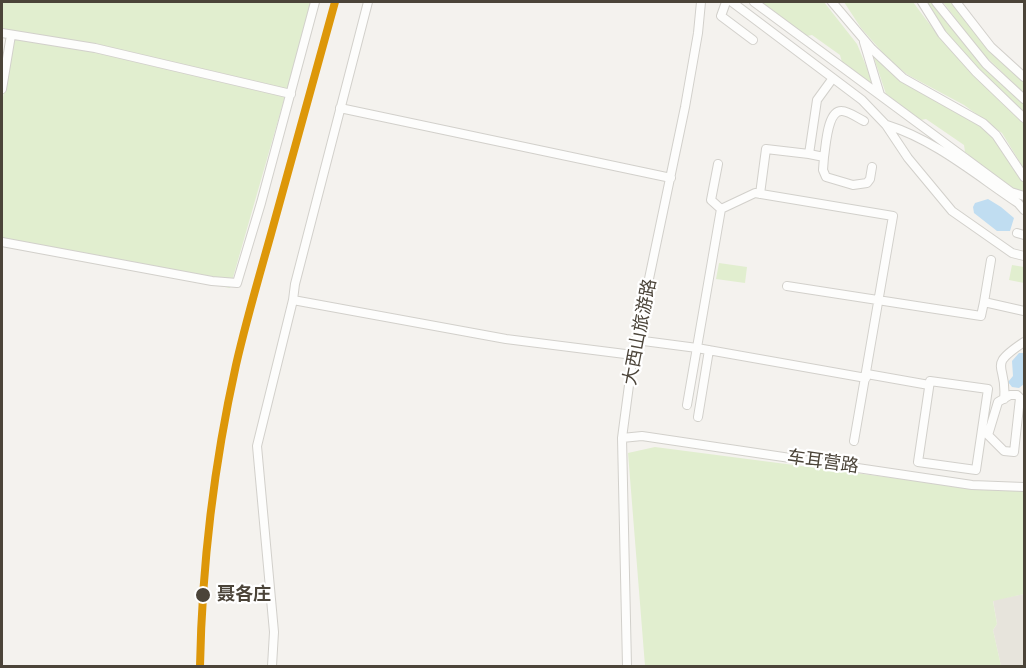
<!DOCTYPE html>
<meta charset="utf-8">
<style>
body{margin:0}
#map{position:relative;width:1026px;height:668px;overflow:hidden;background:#f4f2ee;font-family:"Alegreya Sans",sans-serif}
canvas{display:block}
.frame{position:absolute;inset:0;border:3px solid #4b4439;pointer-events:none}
</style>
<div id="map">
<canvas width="1026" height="668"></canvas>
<div class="frame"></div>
</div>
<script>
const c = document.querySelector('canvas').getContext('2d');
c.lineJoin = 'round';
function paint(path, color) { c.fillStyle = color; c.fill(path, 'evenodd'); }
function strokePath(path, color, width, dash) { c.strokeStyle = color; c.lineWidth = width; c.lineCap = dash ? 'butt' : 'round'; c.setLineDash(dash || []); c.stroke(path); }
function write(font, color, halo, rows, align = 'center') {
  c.font = font + ' "Alegreya Sans","Noto Sans SC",sans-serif'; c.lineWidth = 4.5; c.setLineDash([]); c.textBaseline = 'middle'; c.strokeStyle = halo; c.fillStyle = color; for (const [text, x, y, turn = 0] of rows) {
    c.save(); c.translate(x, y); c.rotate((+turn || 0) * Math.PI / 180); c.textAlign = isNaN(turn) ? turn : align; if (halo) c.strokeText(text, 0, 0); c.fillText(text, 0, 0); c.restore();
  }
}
paint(new Path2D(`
 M1024,594V666H1001L993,630L997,624L993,600Z`), '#e7e4dc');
paint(new Path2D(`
 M2,2H312L230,288L2,243V103L14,36L2,33Z
 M759,2H824L857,44L874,85L842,62L840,55L812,35L807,36Z
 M844,2H913C945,47 983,86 1024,124V169L1002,133L964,105L908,75L891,62L861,28Z
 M924,2H933L1024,102V114C989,78 951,44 924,2Z
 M943,2H952L989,51L1024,80V93L980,51Z
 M873,55L911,87L959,113L985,129L999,141L1024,182V192L1009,187L965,152L964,145L926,119L921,120L886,94Z
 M719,263L747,267L745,283L716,279Z
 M1012,265L1024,267V283L1009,280Z
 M655,447L971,488L1024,490V594L993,601L997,624L993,630L1001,666H645L628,453Z`), '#e1eecf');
paint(new Path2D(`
 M988,199L1001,207L1014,218L1010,231H997L974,213L973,207L975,203Z
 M1019,353H1024V384L1019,388L1012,387L1008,382L1013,376L1012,361Z`), '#c0ddf1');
const minor = new Path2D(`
 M726,2L721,16L753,40
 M732,2L862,100L886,125L908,158L952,211L1012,253L1024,256
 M754,2L1011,192L1024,196
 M832,2L872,49L903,78L983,123L996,135L1024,177
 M922,2L942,34L976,72L1024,118
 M936,2L986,64L1024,99
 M956,2L991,47L1024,77
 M2,33L95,48L291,94
 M864,42L880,95
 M2,89L11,35
 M340,108L671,178
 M887,125C935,140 976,175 1018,203L1024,210
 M809,154L824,157L823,170L826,177L853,185L867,183L870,179L872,167
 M824,157C826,146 827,110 842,111C848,111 858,118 864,121
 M718,164L711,200L721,209
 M760,194L766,149L809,154L817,100L833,78
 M1017,233L1024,235
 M2,242L212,281L237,283L261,203L315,2
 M991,260L984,302L1024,311
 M787,286L981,316L984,302
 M293,300L506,339L633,355
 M636,340L697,348L866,378
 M867,374L929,385
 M930,381L988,389L976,470L918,462Z
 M1010,395H1017L1020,398L1014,452L1004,451L988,435L998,402Z
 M1004,399C1008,363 985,368 1024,342
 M687,405L721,209L755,193L893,216L854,441
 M698,417L709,350
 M622,438L642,436L972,485L1024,487
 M272,666L274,632L257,446L293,300L295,284L368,2
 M627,666L622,438L633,355L685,107L698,33L701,2`);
strokePath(minor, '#d2d0cb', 10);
strokePath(minor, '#fdfdfc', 8);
strokePath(new Path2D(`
 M200,666C202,565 214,464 236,365C246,321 259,277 271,234C293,156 314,79 335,2`), '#dd9709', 8);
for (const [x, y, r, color] of [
 [203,595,8,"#4b4439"]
]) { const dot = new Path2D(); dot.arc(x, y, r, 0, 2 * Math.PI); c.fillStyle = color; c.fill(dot); strokePath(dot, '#fff', 2); }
write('18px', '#4b4439', '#fff', [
 ["大西山旅游路",640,332,-79],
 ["车耳营路",823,462,8]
]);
write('bold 18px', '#4b4439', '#fff', [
 ["聂各庄",217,595]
], 'left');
</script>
